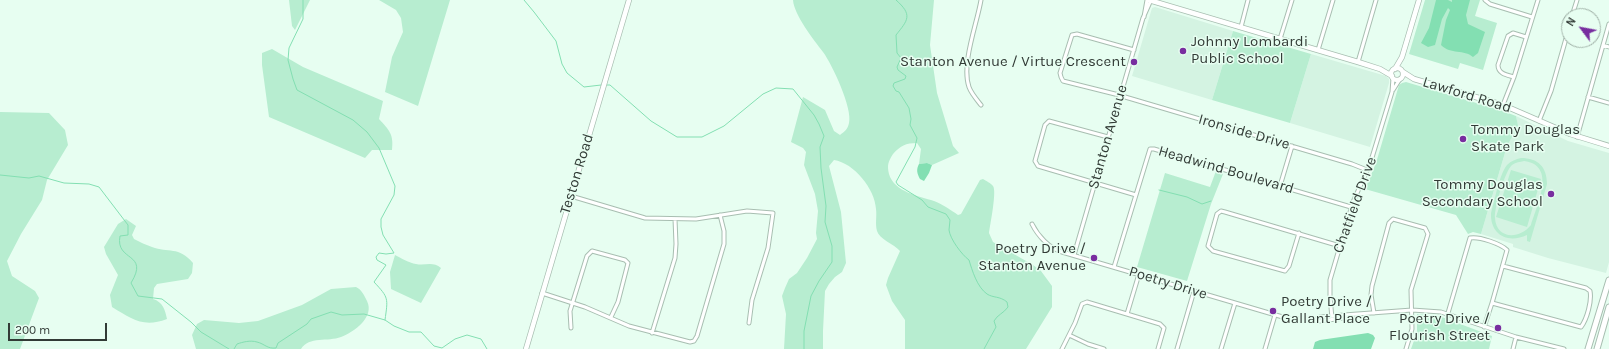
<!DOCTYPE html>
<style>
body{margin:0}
#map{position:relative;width:1609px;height:349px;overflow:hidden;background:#e7fef1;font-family:Karla,sans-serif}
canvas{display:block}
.north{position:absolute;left:1561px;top:8px;width:40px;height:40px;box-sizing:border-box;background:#e7fef1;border:1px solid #9fb0a6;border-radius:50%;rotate:302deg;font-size:11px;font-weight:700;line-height:16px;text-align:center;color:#323b36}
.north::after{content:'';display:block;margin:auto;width:14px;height:18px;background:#782d9f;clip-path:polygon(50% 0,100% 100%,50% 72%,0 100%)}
.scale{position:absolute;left:8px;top:323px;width:99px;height:18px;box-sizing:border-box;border:2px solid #323b36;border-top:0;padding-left:5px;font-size:12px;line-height:14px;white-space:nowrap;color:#323b36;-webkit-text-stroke:3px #e7fef1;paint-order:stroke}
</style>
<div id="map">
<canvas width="1609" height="349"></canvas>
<div class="north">N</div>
<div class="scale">200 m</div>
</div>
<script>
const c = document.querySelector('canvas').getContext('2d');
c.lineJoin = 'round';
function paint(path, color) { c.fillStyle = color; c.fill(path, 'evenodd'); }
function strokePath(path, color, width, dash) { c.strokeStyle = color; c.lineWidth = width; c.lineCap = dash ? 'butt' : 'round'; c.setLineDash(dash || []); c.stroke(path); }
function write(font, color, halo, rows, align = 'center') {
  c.font = font + ' Karla,sans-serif'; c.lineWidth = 3; c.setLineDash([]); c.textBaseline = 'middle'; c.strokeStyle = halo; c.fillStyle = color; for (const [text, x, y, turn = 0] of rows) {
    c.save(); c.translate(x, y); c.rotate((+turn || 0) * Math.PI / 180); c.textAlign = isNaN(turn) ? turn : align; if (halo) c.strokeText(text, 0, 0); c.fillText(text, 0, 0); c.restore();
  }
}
paint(new Path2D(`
 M1155,7L1233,31L1212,100L1132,76L1152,8Z
 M1311,54L1386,76L1389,79V83L1370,147L1290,123Z
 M1516,116L1568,141L1609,153V262L1606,273L1548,258L1513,247V244L1481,234L1507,146L1517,126Z`), '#d4f3e2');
paint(new Path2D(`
 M289,0H310L295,30L292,26Z
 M379,0H450L418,106L385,92L392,57L403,32L401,18L396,10Z
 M793,0H934L930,45L937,93L953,146L959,153L932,165L927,163L919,164L921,149L917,143C906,143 900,146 893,154C888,162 887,165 889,174C894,192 919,196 934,201C942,204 951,210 958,215L961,214L980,180L983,179C986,181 991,183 993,186C997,191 990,225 989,233L993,242L1033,265L1041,271L1052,286V307L1026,349H905V320L892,301L886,285L888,278L900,251C894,244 879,239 877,231C875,224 877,216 876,209C875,189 854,163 834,160L829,166L841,212L846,263L842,272L835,277L829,284L825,291L823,331V349H784L786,314L782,296L785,288L789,279L797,273L807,258L817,239L816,233L818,211L815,194L804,165L806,152L803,148L791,142L803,97L825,110L834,131L840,135C844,132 848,129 849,123C853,109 832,64 823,52C814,40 794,15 793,0Z
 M1425,0H1480L1475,16L1497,23L1483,70L1460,63L1458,69L1409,54Z
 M1233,31L1311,54L1290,123L1212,100Z
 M272,49L303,67L383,101L379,119C389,130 394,134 392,150H372L365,158L269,117L262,65V53Z
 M1406,82L1503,111L1516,116L1518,126L1507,146L1481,234L1473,232L1468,234L1456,215L1365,189L1376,163L1399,85L1402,83Z
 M0,112L49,113L65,130L68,145L47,180L42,200L21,234L7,261L12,276L35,291L39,298L20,349H0Z
 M1521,158C1538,158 1547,167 1547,184L1530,242L1527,241V235C1508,244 1490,235 1491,213C1495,200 1499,175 1507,165C1511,161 1516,159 1521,158ZM1524,161C1557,165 1537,205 1531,225C1519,240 1496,239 1495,218C1494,208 1505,171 1512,165C1516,162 1520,162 1524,161Z
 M1511,170L1541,179L1527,227L1496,217Z
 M1216,171L1223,174L1211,204L1187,281L1137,267L1165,173L1210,187Z
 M126,219L136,226L132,235L134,239C140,242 146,245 152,247C168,253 179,246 193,263L192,273L188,279L157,284L154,288L153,299C163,302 165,310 167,319C143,328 132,319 112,307L110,295L118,275L106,254L104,247L118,224Z
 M395,255C401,258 409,263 416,264C425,266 433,261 441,268L421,303L391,289L390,272Z
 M356,287C362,290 364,295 367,301C375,317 354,332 341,337C328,342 309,336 301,349H196L192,335L197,324L204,320L239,323L258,321L302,305L331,289Z
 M1417,314L1439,316L1492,336L1489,349H1411L1417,332Z`), '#b7edd0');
paint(new Path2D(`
 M1436,0H1448L1452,2V0H1470L1466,15L1468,24L1485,32L1478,53L1473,57C1464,49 1451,55 1441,45L1446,20L1450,10L1448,8L1442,19L1435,45L1428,47L1421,43L1429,28Z
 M927,163L932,165L929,173L924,181L920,179C917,173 916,170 919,164Z
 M1368,333L1373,335L1375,338L1371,349H1313L1315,342L1320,340Z`), '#83dfb2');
strokePath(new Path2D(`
 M303,0V19L289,48L288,60L293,79L297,90L353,120L367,132L379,148L395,186L394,195L381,219V227L383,235L394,253L386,254L379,253L376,257L377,260L386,265L374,282C389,298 388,298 385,320
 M524,0L534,12L556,41L562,64L567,73L584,87L601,85
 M896,0C913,15 908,20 896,35L897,53L901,58L897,67L898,70L906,76L905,79L894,83L893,86L896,91L899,92L909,108L911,119L910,125L917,138L915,147L909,158L896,182L898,185L922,200L928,207L946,214L950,220C950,223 949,227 949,230C950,239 962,255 969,260C972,270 977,287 987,294C993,298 1000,296 1007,302L1008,307C1004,313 997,315 994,321L996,327L984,349
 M607,85H610L651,121L677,137H702L724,126L763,94L776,88L793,89L814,115L819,124L824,136L820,147L821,168L826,206L825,222L832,246V262L819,281L811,296L804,331V349
 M0,175L29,178L39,176L64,183L89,184L99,187L128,225V235L120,236C115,262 150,252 131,283L138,296L162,299L191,322L201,332L229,349
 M1159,190L1187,197L1202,204L1211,201
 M234,349L237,344C243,342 250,340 257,342C265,344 267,349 276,348L278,343L307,324L311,319L331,312L342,315L364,314L385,320L394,326L409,332H421L434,346L442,348L455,339L467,335L481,339L487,349`), '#83dfb2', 1);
const street = new Path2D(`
 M1485,0L1490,4L1532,17
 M1572,16L1577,0
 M1144,17L1147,0
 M1241,27L1248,0
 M1280,39L1292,0
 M1603,45L1609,47
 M1134,50L1077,34L1072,35L1060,73L1061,77L1063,81L1115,94L1352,164L1367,170
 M1318,50L1333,0
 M1358,62L1376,0
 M1514,77C1507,75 1498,74 1498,65L1508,36L1513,33L1526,37
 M1393,90L1400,79
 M1588,97L1609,103
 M981,105C977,100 971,93 969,87C961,64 977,24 981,0
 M1503,105L1514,77L1538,0
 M1539,121L1551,91L1569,28
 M1108,137L1049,121L1045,125L1035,161L1038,166L1136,195
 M1577,137L1609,24
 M1280,186L1292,146
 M571,196L645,218L696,219L747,211L773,213L768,248L752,300L749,323
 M1032,224C1038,236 1049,248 1062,252L1286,318L1320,321L1344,318L1348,316
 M1299,233L1289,266L1285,271L1213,251L1208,246L1217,214L1221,211L1225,212L1340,246
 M1074,255L1143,18L1151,0
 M1114,267L1150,149H1154L1351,207
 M542,293L585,307L629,326L690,342L694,341L697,336L724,244V231L720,215
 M1492,303L1581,327C1587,319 1592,301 1590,291L1586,288L1503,266
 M1374,313L1371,295L1372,286L1389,223L1393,219L1425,228L1428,234L1411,290L1412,329L1406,349
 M1448,313L1470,238C1479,236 1501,244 1507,250L1492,303L1484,327
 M1127,314L1139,274
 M1332,318L1330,297V280L1353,202L1370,164L1392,92L1393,78
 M1315,320L1320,317L1344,315L1412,310L1441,312L1516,337L1564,349
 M571,328L570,311L587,256L592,251L625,260L628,263L618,302L611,317
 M652,333L675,258L676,244L675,219
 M1069,335L1088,344L1104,349
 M1062,349L1075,323L1082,304L1087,302L1160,324L1164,328L1158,349
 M1177,349L1194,291
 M1221,349L1235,303
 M1265,349L1275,315
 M1513,349L1516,337`);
const secondary = new Path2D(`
 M1149,0L1358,62L1380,69L1392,76
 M1391 74a6 6 0 1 1 12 0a6 6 0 1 1-12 0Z
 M1395,69L1402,57L1419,0
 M1403,72L1414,79L1503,105L1570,134L1609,146
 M526,349L629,0`);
const primary = new Path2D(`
 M1588,349L1609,280
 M1597,349L1609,307`);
strokePath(street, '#a8beb1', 5);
strokePath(secondary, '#a8beb1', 6);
strokePath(primary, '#a8beb1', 7);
strokePath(street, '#fff', 3);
strokePath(secondary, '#fff', 4.5);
strokePath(primary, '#fff', 5);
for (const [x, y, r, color] of [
 [1183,51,4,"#782d9f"],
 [1134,62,4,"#782d9f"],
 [1463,139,4,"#782d9f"],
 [1551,194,4,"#782d9f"],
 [1094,258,4,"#782d9f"],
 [1273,311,4,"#782d9f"],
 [1498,328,4,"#782d9f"]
]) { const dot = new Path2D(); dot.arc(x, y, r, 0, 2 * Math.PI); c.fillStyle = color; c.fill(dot); strokePath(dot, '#e7fef1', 1.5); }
write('15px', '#323b36', '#e7fef1', [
 ["Johnny Lombardi",1191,42,"left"],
 ["Public School",1191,59,"left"],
 ["Stanton Avenue / Virtue Crescent",1126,62],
 ["Tommy Douglas",1471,130,"left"],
 ["Skate Park",1471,147,"left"],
 ["Tommy Douglas",1543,185],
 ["Secondary School",1543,202],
 ["Poetry Drive /",1086,249],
 ["Stanton Avenue",1086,266],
 ["Poetry Drive /",1281,302,"left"],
 ["Gallant Place",1281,319,"left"],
 ["Poetry Drive /",1490,319],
 ["Flourish Street",1490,336]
], 'right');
write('15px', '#323b36', '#e7fef1', [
 ["Lawford Road",1467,95,17],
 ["Ironside Drive",1244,132,16],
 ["Stanton Avenue",1108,137,-74],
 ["Headwind Boulevard",1226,170,16],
 ["Teston Road",577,174,-73],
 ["Chatfield Drive",1355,205,-70],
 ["Poetry Drive",1168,283,17]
]);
</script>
